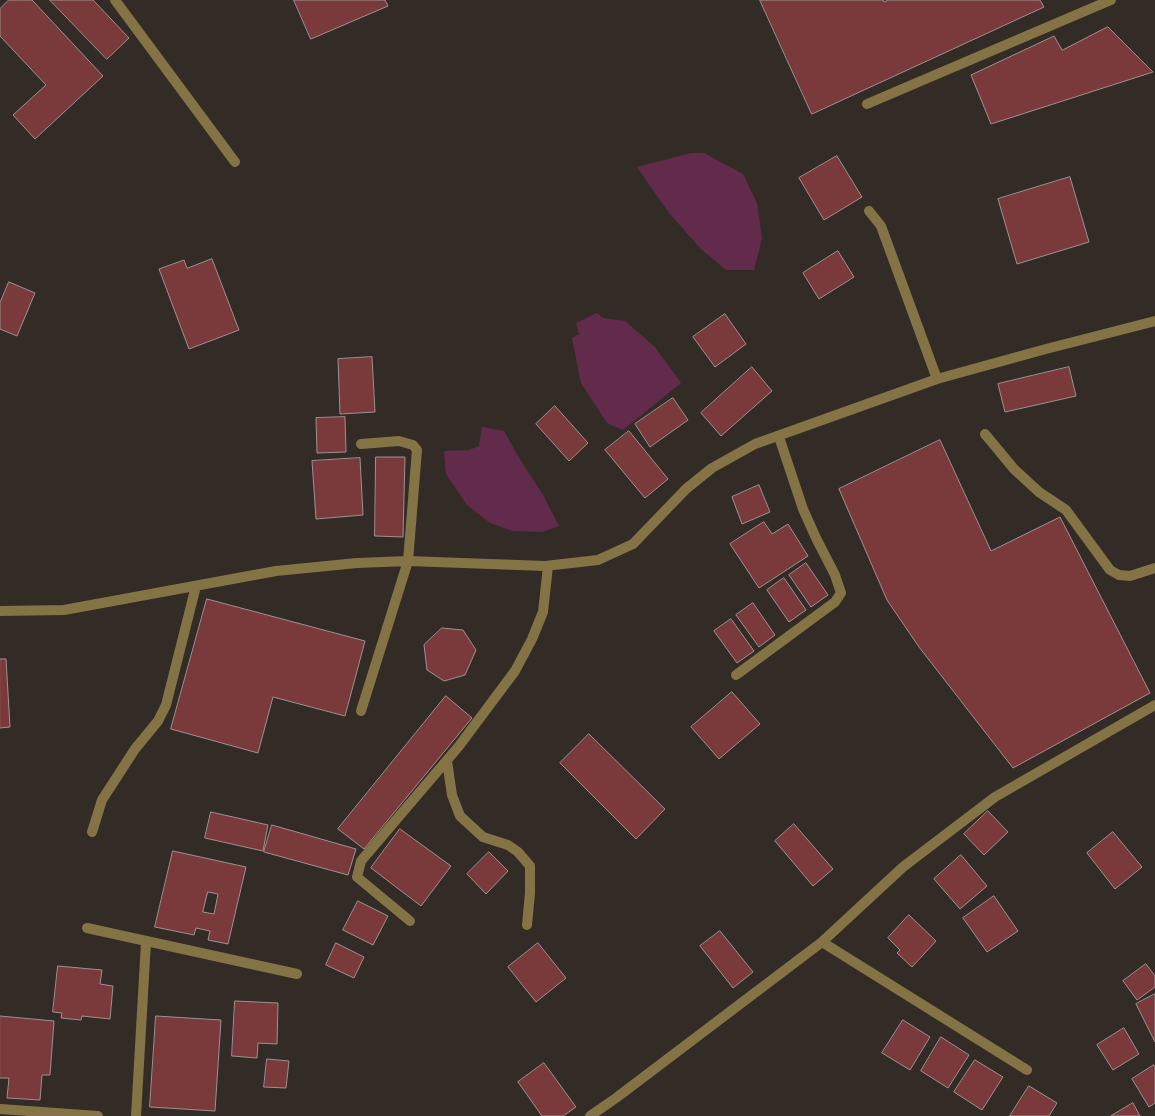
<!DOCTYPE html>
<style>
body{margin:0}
canvas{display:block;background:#332b26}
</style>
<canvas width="1155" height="1116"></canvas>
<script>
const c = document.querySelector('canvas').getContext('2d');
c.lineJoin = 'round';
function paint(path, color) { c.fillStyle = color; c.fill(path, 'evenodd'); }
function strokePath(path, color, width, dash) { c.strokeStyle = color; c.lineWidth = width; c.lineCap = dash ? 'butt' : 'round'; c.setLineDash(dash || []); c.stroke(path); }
paint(new Path2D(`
 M691,153H704L743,174L757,203L762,238L754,270H726L701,249L669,213L637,167Z
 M597,313L603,318L625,321L655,347L681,383L623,430L607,423L581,383L572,338L579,334L576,323Z
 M482,427L504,431L518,456L543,495L559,526L542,532L513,531L490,523L467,505L446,474L444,451L469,450L479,446Z`), '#622b4c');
const building = new Path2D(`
 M9,0H32L103,76L35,139L13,115L46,85L0,36V9Z
 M50,0H93L129,38L107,59Z
 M294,0H385L388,6L311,39Z
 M760,0H883L884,2L888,0H1040L1044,7L812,114Z
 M1108,27L1153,72L991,124L971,75L1054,36L1062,50Z
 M837,156L862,197L824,220L799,178Z
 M1070,177L1089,242L1017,264L998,199Z
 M838,251L854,277L819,299L803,273Z
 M212,259L239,330L189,349L159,269L184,260L187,268Z
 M9,282L35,293L17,336L0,329V303Z
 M725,314L746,344L715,367L693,337Z
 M372,357L375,412L340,414L338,359Z
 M752,367L772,391L721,436L701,413Z
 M1069,367L1076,396L1005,412L998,384Z
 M673,398L688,420L650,447L635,424Z
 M555,406L588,443L569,461L536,424Z
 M345,417L346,452L317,453L316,418Z
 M629,431L668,479L645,498L605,450Z
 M940,440L991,551L1060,517L1150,693L1013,768L919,647L887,600L839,489Z
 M376,457H405L403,537L375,536Z
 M360,458L363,515L316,519L312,461Z
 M759,485L770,512L742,524L732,497Z
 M764,522L772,534L788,524L808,556L759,588L730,544Z
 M806,563L828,595L811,607L789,575Z
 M784,578L806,610L789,622L767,590Z
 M207,599L365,641L345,716L273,697L258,753L171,729Z
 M753,603L775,635L759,647L736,615Z
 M731,619L754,651L737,663L714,631Z
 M442,628L463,630L476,650L465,675L444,681L427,670L424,645Z
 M0,659H6L10,727L0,728Z
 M732,692L760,724L719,759L691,727Z
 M446,696L472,718L364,849L338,829Z
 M589,734L665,809L636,839L560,763Z
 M988,811L1008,832L984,855L964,834Z
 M211,812L268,825L263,851L205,838Z
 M794,824L833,869L813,886L775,841Z
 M272,825L356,849L348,875L264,852Z
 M400,829L451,866L421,906L371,868Z
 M1113,832L1142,867L1115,889L1087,853Z
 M173,851L246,867L228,944L208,940L210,931L196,928L194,935L155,927ZM208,892L218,894L214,914L203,912Z
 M489,852L508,871L486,894L467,874Z
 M961,855L987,886L960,909L934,879Z
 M994,896L1018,931L987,952L963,918Z
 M358,901L388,916L373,945L343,930Z
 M909,915L936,941L912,967L897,953L900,950L888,938Z
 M720,931L753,972L733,988L700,946Z
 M336,943L364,957L354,978L326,965Z
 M538,943L566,978L536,1002L508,967Z
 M1146,964L1155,976V987L1137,1000L1123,981Z
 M58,966L102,970L100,984L113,986L110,1019L82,1016L81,1020L61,1018L62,1013L53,1012Z
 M1155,994V1042L1136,1004Z
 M235,1001L278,1003L277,1044L258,1043L257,1058L232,1056Z
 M0,1016L54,1021L50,1075H42L40,1100L7,1098L9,1078H0Z
 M156,1016L221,1020L215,1111L150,1107Z
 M903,1020L930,1037L910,1070L882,1053Z
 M1124,1028L1139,1054L1113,1070L1097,1045Z
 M941,1037L969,1055L948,1088L921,1071Z
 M267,1059L289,1061L286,1088L264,1087Z
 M975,1060L1003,1077L982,1110L954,1092Z
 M544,1063L576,1107L563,1116H542L518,1082Z
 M1154,1065L1155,1067V1103L1149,1107L1132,1079Z
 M1029,1086L1057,1103L1049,1116H1010Z
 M1133,1103L1140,1116H1111Z`);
paint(building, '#7a3a3b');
strokePath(building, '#9d9190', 1);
strokePath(new Path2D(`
 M115,0L235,162
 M867,104L1111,0
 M869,211L881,226L937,379
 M985,434L1014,469L1039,492L1066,510L1110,570L1119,575L1130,576L1155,568
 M361,444L399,441L413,445L417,450L408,561L361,711
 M0,611L64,610L276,571L357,563L408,561L545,566L598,560L633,544L686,489L712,468L755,444L937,379L1046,349L1155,321
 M736,675L835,602L841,593L835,575L816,538L803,509L779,437
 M447,761L452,795L460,816L483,837L508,845L518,852L530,866V893L527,925
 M92,832L102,800L135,749L158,721L166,705L196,586
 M410,921L357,877L361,861L459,746L515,671L532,639L543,612L548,566
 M87,928L297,974
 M822,942L1027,1070
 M0,1109L98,1116
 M136,1116L146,942
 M590,1116L616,1098L822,942L903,867L995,797L1155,705`), '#847344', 10);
</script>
